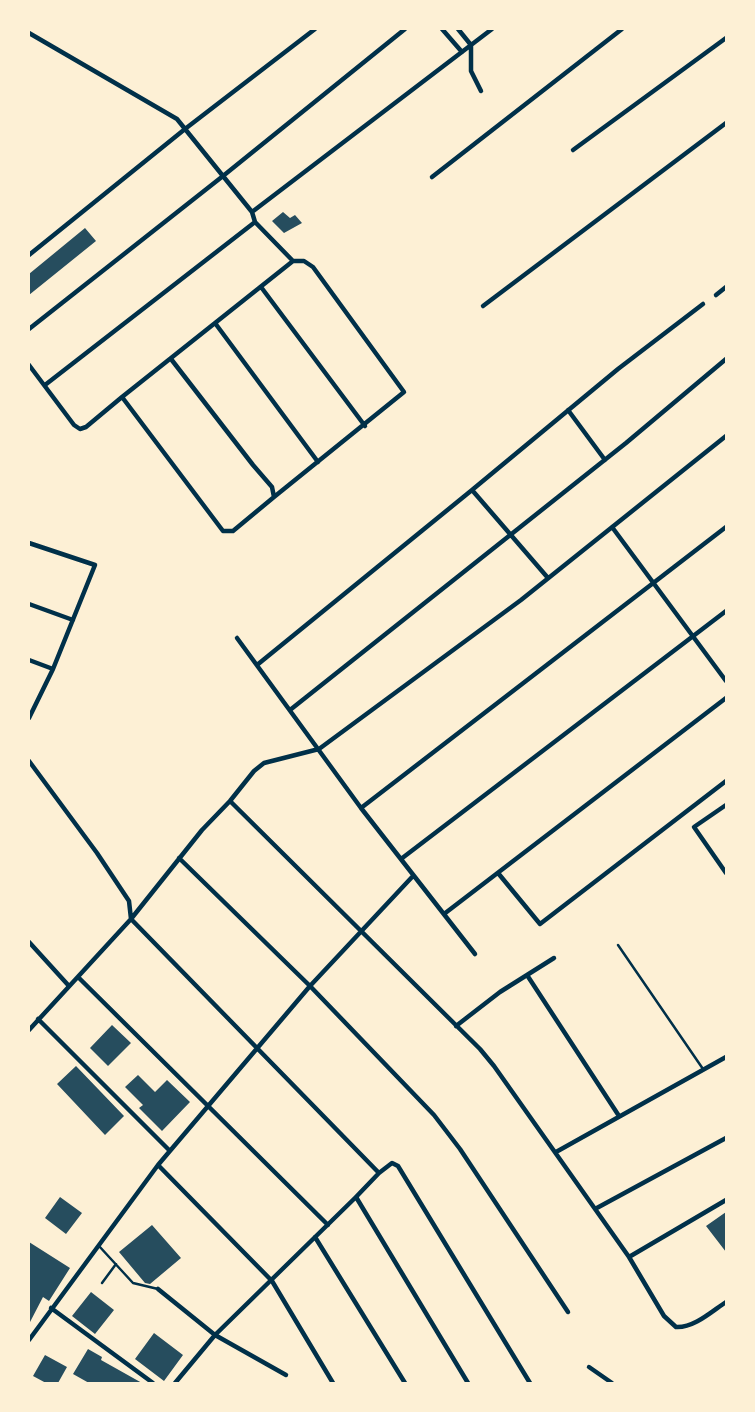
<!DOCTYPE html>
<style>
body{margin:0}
#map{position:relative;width:755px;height:1412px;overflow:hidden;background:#fdf0d5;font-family:"IBM Plex Serif",serif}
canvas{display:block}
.frame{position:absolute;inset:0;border:30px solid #fdf0d5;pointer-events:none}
</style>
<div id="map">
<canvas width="755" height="1412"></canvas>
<div class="frame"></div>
</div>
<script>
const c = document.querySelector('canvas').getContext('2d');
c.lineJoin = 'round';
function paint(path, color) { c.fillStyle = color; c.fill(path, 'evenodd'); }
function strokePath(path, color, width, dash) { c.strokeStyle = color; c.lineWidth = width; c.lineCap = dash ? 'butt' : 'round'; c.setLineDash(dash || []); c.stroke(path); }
paint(new Path2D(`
 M283,212L290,218L295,215L302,223L284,233L272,221Z
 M85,228L96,241L29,295V274Z
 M112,1025L131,1043L108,1066L90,1048Z
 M76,1066L124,1116L105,1135L57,1084Z
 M138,1075L155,1092L167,1080L190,1102L162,1131L139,1108L143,1105L125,1087Z
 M60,1197L82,1213L66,1234L45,1218Z
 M726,1212V1252L706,1226Z
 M152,1225L181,1258L150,1284L145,1283L119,1252Z
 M29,1242L70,1268L49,1301L43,1297L29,1324Z
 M91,1292L114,1310L95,1334L72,1316Z
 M154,1333L183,1355L164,1381L135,1359Z
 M88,1349L102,1357L101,1360L142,1383H89L73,1374Z
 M45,1355L67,1367L58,1383H46L33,1376Z`), '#264d5e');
strokePath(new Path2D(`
 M618,945L703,1069
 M99,1246L133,1283L158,1289
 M102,1283L116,1264`), '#003049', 2.5);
strokePath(new Path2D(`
 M442,29L462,52
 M458,29L471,45
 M29,33L177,119L252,212L255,222
 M471,45V71L481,91
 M573,150L726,38
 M432,177L622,29
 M252,212L492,29
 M29,255L185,129L315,29
 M261,287L365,426
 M716,295L726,287
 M483,306L726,123
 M215,323L318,462
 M29,329L223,176L405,29
 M171,359L253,465L272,487L274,497L404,392L313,267L304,261H293
 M29,365L74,425L80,429L86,427L122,397L293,261L255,222L45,385
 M122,397L223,531H233L274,497
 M568,410L605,460
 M472,490L618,369L703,304
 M612,527L726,681
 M29,543L95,565L53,669L29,718
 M29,604L73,620
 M237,638L361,808L475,954
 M29,660L53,669
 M257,665L472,490L548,578
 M290,710L626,443L726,359
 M29,761L97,853L129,901L131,919
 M230,801L480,1049L494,1066L629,1257L664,1316L676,1327C694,1328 711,1312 726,1302
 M726,805L694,827L726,873
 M361,808L726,527
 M179,858L310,986L434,1115L460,1149L568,1312
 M401,859L726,611
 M498,873L540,924L726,781
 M444,914L726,698
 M131,919L379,1173
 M29,942L69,986
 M527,975L619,1116
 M78,977L328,1225
 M38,1019L170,1151
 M456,1026L500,992L554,958
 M29,1030L131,919L202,830L230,801L254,771L264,763L319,749L521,600L726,436
 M556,1152L726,1057
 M158,1165L272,1281L333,1383
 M356,1197L468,1383
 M595,1209L726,1138
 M315,1237L405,1383
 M629,1257L726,1200
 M158,1289L215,1335L286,1375
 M51,1308L153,1383
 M29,1340L158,1165L310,986L413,876
 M589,1367L612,1383
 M175,1383L215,1335L356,1197L379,1173L392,1163L398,1166L530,1383`), '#003049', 4.5);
</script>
